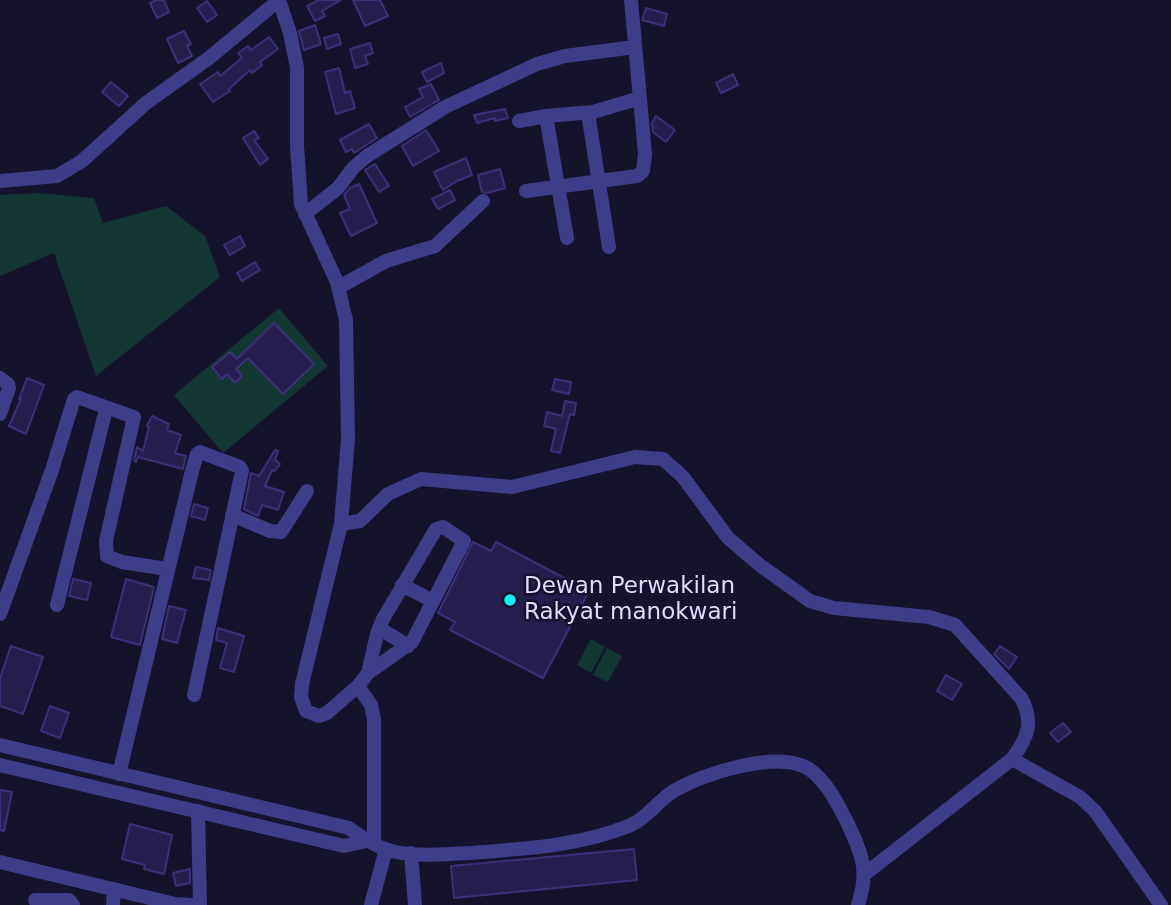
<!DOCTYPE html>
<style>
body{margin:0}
canvas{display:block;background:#15122c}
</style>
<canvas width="1171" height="905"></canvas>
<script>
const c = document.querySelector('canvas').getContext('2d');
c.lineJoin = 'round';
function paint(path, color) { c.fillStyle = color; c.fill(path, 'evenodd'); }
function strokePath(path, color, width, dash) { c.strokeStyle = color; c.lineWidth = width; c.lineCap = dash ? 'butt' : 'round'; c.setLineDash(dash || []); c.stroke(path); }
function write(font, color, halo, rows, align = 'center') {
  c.font = font + ' "DejaVu Sans",sans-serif'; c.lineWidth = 5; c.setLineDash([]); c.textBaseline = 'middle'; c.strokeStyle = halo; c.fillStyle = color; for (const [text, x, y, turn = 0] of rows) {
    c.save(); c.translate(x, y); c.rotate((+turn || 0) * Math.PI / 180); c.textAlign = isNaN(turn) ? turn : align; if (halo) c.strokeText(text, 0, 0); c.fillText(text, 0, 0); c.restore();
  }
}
paint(new Path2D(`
 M37,193L94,198L103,223L166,206L205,236L220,277L96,376L54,253L0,276V195Z
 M279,308L328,366L223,453L174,395Z
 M591,639L605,647L591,673L577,665Z
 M607,648L622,656L608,682L593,675Z`), '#143633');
const building = new Path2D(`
 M156,0H164L169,12L157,18L150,3Z
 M319,0H341L322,11L325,16L315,21L307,6Z
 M353,0H380L388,16L365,26Z
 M207,1L217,15L207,22L197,8Z
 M646,8L667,14L664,26L642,20Z
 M315,25L321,44L304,50L299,31Z
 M184,31L191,44L187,46L192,56L178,63L167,39Z
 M338,34L341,44L327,49L324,38Z
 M269,37L278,49L260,62L262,65L252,73L250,70L229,89L230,91L213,102L200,84L218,72L220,76L242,58L238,53L248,46L251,50Z
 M370,43L373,53L365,56L368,64L355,68L350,49Z
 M441,63L444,73L427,82L422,72Z
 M339,68L345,93L350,91L355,108L336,114L325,72Z
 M733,74L738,85L721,93L716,83Z
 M111,82L128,96L119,106L102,92Z
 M431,84L439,100L410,117L405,107L423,97L419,89Z
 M505,109L508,118L495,121V118L477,123L474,115Z
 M656,116L675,130L666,142L653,132L652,123Z
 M369,124L377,138L354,153L352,149L346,152L340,140Z
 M426,130L439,151L413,166L402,146Z
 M254,131L259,138L254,140L268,159L260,165L243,138Z
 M466,158L472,175L457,181L443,190L434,172Z
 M375,164L389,186L379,192L365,170Z
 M500,169L505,188L487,193L482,192L478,175Z
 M359,184L377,223L351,236L340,213L350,209L344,195L350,188Z
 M450,190L455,200L438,209L432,199Z
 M240,236L245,246L230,255L224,245Z
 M255,262L260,270L242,281L237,273Z
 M274,323L314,364L283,394L248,358L236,369L242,376L235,383L227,374L222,379L212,367L230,352L237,359Z
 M27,378L44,385L26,434L9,426L21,399H19Z
 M555,379L571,382L569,394L552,390Z
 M565,401L576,403L574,415L570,414L560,453L551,451L556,429L544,426L547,412L562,416Z
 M152,416L169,424L167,430L181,435L175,453L186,456L183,469L138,457L136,462L134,460L137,447L143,451L149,427L147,426Z
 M275,450L278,451L275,460L280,464L275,471L272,470L265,486L284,492L278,510L262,505L258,516L244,509L251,473L259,476Z
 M194,504L208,508L205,520L191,516Z
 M473,542L491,551L496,542L589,591L543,678L450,630L455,622L438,613Z
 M196,567L211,570L209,580L193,578Z
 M73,579L91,583L87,600L69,596Z
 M126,579L154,587L140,645L111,637Z
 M169,606L186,610L177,643L162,639Z
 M218,628L244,636L234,672L220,668L227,643L216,640Z
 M11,646L43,657L23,714L0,706V678Z
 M1000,646L1017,657L1009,669L994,654Z
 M946,675L962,684L952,700L937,691Z
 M50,706L69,713L60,738L41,731Z
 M1063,723L1071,732L1058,742L1050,733Z
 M0,790L12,792L4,831L0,830Z
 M130,824L172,835L164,874L144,869L145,865L122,859Z
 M634,849L637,880L454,898L451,866Z
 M190,869V883L176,886L173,873Z`);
paint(building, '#251e4d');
strokePath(building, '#3b3078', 2);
strokePath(new Path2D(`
 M279,0L290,33L297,68V146L301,204L337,282L346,320L348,438L341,524L302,684L301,697L306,711L319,716L327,713L358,686L368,673L412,642L464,541L443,527L436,529L383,619L377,634L368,673
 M588,113L609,247
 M546,116L567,238
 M519,121L546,116L593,112L640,98
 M0,181L57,176L82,161L146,103L209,58L279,0
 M526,191L637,176L643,171L645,154L631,0
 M305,214L338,188L354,167L367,156L445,107L537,64L565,56L635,47
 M339,287L386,261L435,246L483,201
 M0,378L8,384L9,388L0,414
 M232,515L270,531L281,532L307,491
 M341,524L360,521L388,494L421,479L512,487L635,457L663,459L683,477L728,538L761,566L810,601L834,608L929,617L955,625L1021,698C1034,721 1028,738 1012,759L865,874
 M402,585L433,601
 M57,605L106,409
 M0,614L52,470L74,399L77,397L134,417L106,541L107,556L122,562L167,569
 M379,628L408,646
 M358,686L371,705L374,719V843
 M0,745L349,828C361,837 371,844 385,849C412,858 442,854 470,853C524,849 580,846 631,825C647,818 657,802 672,792C701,774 778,749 809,769C827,782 836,801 846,820C861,852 870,869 858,905
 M1012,759L1080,797L1095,811L1161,905
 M0,765L344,846L366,841
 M119,774L192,471L197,454L200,452L240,467L242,471L194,695
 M198,811L200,905
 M411,853L415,905
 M0,862L175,904L190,905
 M35,900H69L73,905
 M113,905L114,889
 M371,905L386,849`), '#3d3d8a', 14);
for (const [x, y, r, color] of [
 [510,600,7,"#0aeffd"]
]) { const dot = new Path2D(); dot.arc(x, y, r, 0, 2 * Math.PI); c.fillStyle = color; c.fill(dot); strokePath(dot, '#15122c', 2.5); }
write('23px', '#dfdcff', '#15122c', [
 ["Dewan Perwakilan",524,587],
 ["Rakyat manokwari",524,613]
], 'left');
</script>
